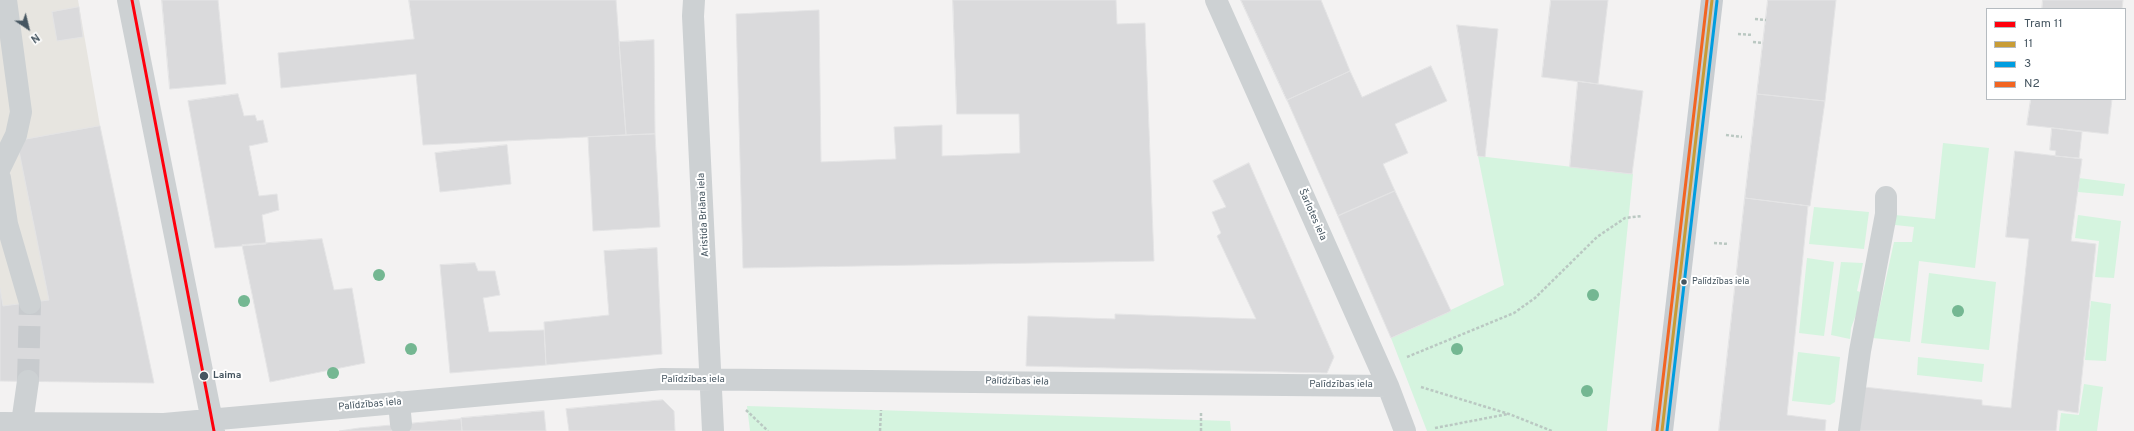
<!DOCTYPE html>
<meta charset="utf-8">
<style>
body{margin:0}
#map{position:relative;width:2134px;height:431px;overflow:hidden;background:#f3f2f2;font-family:Overpass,sans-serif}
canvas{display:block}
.legend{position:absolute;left:1986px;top:8px;width:140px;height:92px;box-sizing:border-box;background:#fff;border:1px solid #b5bbc0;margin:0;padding:5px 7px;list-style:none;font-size:12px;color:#465661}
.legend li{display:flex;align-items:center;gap:8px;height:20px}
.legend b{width:20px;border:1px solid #b5bbc0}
.north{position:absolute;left:8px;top:8px;width:40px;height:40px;-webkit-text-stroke:3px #fff;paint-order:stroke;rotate:145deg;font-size:11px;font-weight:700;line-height:16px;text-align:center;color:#465661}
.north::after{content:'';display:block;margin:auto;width:14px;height:18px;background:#465661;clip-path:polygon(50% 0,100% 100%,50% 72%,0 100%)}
</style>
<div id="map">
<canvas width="2134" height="431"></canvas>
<ul class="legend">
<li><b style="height:5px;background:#ff000c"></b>Tram 11</li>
<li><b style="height:5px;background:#c89c36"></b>11</li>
<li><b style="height:5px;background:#009de0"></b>3</li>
<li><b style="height:5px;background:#f26522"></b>N2</li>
</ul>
<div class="north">N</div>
</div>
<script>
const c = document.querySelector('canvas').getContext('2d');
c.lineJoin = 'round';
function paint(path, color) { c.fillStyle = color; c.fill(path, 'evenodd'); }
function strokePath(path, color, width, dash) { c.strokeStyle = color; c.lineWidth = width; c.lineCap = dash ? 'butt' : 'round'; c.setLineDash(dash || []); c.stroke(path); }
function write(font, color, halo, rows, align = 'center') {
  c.font = font + ' Overpass,sans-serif'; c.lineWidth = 4; c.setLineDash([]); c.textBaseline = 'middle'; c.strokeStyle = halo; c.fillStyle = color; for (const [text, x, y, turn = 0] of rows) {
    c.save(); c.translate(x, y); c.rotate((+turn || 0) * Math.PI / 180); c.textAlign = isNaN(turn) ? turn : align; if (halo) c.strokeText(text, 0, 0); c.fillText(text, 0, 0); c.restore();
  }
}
paint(new Path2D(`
 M0,0H78L100,126L154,383L0,381Z`), '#e7e5e0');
paint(new Path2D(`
 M1943,143L1989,148L1975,268L1919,261L1910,342L1873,338L1894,242H1912L1914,227L1895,225V215L1935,219Z
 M1478,156L1633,174L1607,431H1427L1391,338L1504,285Z
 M2079,178L2125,184L2123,196L2078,192Z
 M1814,207L1869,212L1864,249L1809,244Z
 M2078,215L2121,221L2114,278L2095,277L2099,241L2075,238Z
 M1807,258L1834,262L1824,336L1799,333Z
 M1841,262L1863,263L1857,291L1864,293L1851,328L1850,339L1831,335Z
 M1929,273L1996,282L1989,350L1921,343Z
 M2091,301L2111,304L2106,361L2085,360Z
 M1798,352L1840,357L1835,402L1830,405L1792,401Z
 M1918,357L1984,364L1982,382L1917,375Z
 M2084,384L2103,387L2097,431H2059L2061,413L2079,415Z
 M747,406L1230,421L1231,431H750Z`), '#d5f4df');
const building = new Path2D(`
 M162,0H218L226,84L170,89Z
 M409,0H616L626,135L423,145L416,74L281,88L278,53L414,39Z
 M953,0H1116L1117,24L1145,23L1154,261L743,268L736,14L819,10L821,162L896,159L894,127L942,125V156L1020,153L1019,114H957Z
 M1241,0H1321L1350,71L1287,100Z
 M1551,0H1608L1598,84L1542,77Z
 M1768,0H1836L1825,101L1757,94Z
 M2043,0H2123L2122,9H2042Z
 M79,7L83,37L57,41L52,12Z
 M1457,25L1498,29L1485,157L1478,156Z
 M654,40L655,134L626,135L619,42Z
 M1431,66L1447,101L1395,124L1408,153L1383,164L1395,191L1338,216L1287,100L1350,71L1362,97Z
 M1578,81L1643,91L1632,174L1570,167Z
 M238,94L244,116L255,115L257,121L263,120L268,142L249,146L259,196L277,194L279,210L262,215L266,244L215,248L188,101Z
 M1757,94L1825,101L1810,206L1745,198Z
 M2031,99H2112L2108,134L2027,125Z
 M100,126L154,383L0,381V288L3,306L49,300L17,141Z
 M2052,128L2082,132L2079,158L2055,156L2056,151L2050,150Z
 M655,134L660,227L593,231L588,137Z
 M507,145L511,184L440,192L435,153Z
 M2015,151L2082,159L2071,241L2096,244L2078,413L2058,410L2056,431H1859L1864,387L1982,400V405L2011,408L2029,239L2006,237Z
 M1249,163L1334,357L1327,373L1026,366L1028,316L1115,319V314L1256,319L1217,236L1221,233L1212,212L1226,207L1213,181Z
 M1395,191L1451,311L1391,338L1338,216Z
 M1745,198L1808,206L1787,415L1826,420L1825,431H1719Z
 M322,239L334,290L352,288L365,363L270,382L242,245Z
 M657,248L662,354L546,365L544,322L609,315L604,251Z
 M475,263L478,271H495L500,295L483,298L489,332L544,330L546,365L450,373L440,265Z
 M663,400L674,411L675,431H569L566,409Z
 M544,411L546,431H462L461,418Z
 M461,419L462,431H339L359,428Z`);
paint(building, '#dadadc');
strokePath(building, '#e4e4e5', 1);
strokePath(new Path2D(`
 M28,381L30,303`), '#c8cbce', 22, [22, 11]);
strokePath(new Path2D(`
 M1755,19L1766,20
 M1738,34L1753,35
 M1753,42L1763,43
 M1726,135L1742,137
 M1714,243L1729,244
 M1407,357L1514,313L1535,298L1597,237L1625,218L1642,216
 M1421,387L1509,414L1552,431
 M746,410L768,431
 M1201,413V431
 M1435,428L1508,414
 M880,431L881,410`), '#bac8c2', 2.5, [3, 2]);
strokePath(new Path2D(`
 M128,0L214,431
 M694,0L693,16L713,431
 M1216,0L1388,386L1405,431
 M0,168L16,135L21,112L6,0
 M0,178L7,224L30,303
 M399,402L401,424
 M0,423L164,424L662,379L1388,386
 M22,423L28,381
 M1849,431L1860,351L1886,214V197`), '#cdd1d3', 22);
strokePath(new Path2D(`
 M1662,431L1712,0`), '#c8cdd1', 22);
strokePath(new Path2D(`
 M1662,431L1712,0`), '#c89c36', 3);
strokePath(new Path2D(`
 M1667,431L1717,1`), '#009de0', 3);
strokePath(new Path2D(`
 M1657,430L1707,0`), '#f26522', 3);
strokePath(new Path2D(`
 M132,0L214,431`), '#ff000c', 3);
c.fillStyle = '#74b792';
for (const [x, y] of [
 [379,275],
 [1593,295],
 [244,301],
 [1958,311],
 [411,349],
 [1457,349],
 [333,373],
 [1587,391]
]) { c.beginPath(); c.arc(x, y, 6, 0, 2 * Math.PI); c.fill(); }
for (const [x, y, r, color] of [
 [1684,282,3.5,"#465661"],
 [204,376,5,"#465661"]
]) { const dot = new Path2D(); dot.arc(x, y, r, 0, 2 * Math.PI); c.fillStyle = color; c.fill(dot); strokePath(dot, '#fff', 1.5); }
write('9px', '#465661', '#fff', [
 ["Palīdzības iela",1692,282]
], 'left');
write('10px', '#465661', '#fff', [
 ["Aristida Briāna iela",704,215,-93],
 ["Šarlotes iela",1312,215,66],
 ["Palīdzības iela",693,380],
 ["Palīdzības iela",1017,382,1],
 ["Palīdzības iela",1341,385],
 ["Palīdzības iela",370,405,-5]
]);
write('bold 10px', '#465661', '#fff', [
 ["Laima",213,376]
], 'left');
</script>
